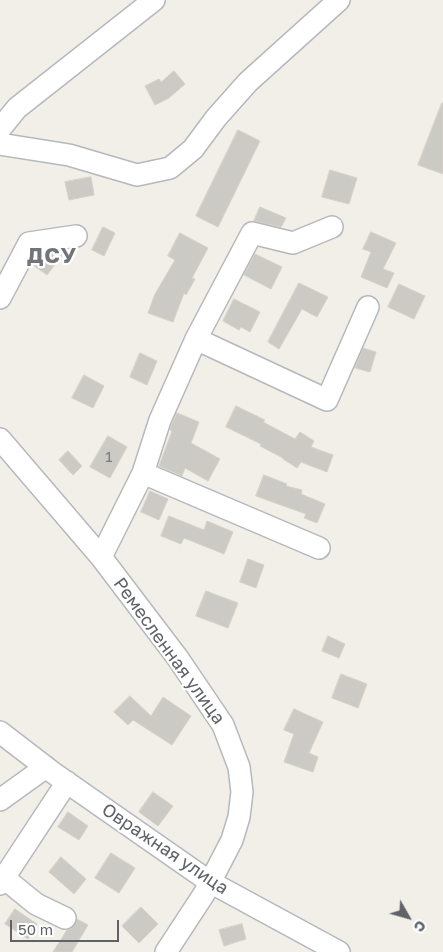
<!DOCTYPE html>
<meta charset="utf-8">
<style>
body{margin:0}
#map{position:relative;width:443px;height:952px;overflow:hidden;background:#f1efe8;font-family:"Golos Text",sans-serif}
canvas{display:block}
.north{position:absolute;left:383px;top:892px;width:50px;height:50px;-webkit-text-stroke:4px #fff;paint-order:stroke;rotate:128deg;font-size:14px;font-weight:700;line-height:20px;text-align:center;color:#5f6368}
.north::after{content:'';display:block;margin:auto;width:18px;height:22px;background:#5f6368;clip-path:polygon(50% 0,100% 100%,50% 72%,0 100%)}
.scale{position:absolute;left:10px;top:920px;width:109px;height:22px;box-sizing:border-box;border:2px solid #5f6368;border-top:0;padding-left:6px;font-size:15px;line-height:18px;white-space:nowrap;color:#5f6368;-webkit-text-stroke:4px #fff;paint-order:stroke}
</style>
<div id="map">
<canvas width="443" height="952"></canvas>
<div class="north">С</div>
<div class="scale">50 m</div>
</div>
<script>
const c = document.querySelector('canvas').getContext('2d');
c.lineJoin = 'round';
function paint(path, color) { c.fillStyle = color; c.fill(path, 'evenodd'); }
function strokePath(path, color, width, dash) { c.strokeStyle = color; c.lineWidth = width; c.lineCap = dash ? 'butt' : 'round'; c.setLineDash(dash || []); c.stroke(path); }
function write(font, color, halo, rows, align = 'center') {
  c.font = font + ' "Golos Text",sans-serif'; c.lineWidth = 4.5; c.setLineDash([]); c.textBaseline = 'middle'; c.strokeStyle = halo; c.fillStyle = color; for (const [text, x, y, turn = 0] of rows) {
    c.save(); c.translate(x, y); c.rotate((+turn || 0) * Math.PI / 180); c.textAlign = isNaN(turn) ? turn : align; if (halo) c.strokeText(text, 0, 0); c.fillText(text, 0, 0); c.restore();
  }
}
const building = new Path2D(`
 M174,71L185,84L169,98L155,105L145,86L159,79L161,82Z
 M442,103H443V174L418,165Z
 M238,130L260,141L218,227L196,216Z
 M330,170L357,178L349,204L322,197Z
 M91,177L94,195L69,200L65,182Z
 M260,207L286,218L281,227L254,221Z
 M103,227L115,233L104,256L92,250Z
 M371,232L396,243L383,269L394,273L387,288L361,277L371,252L363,249Z
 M180,233L208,248L192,278L195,279L186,295L184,293L173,322L148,313L155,294L175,260L168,256Z
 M59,251L63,254L47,275L33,265L41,254Z
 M255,254L282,267L271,289L244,275Z
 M299,283L328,297L317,317L302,309L279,349L268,342Z
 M399,284L425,296L414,319L388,307Z
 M234,299L260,312L250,332L241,327L239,330L223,321Z
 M363,348L376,352L370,372L355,368Z
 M140,353L157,361L147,385L130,377Z
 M84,375L104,386L93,408L72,398Z
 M236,406L265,420L263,422L295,439L300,432L314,441L311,447L333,455L327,472L301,462L297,468L283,459V458L260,446L261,444L226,427Z
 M177,413L199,422L191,443L220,459L208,481L185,468L182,476L159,466L172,431L170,430L172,424Z
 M108,436L127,447L110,478L90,467Z
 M68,451L82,466L73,475L59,460Z
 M264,475L287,484L286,486L302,490L301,494L325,504L317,523L304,518L306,514L256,496Z
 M150,491L168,499L159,520L141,512Z
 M169,516L204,530L207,521L233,532L224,554L184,538L181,544L161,536Z
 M248,559L264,565L256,588L240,582Z
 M206,591L238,603L228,628L196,616Z
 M328,636L345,644L339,658L322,651Z
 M341,674L367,684L358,708L332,698Z
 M130,696L151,716L163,697L191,716L172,745L133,720L128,725L114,712Z
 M294,709L323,722L309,753L318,757L313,772L284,762L294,734L284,730Z
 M153,792L173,806L158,826L139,812Z
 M68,812L88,826L79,840L58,827Z
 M111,853L135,868L119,893L95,878Z
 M61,857L86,879L74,894L49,872Z
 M141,907L158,924L139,943L122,926Z
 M15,909L37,924L28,939L5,924Z
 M77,919L88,925L72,952H53L67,930L72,928Z
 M242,924L246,939L224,946L219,930Z`);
paint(building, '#cccac5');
strokePath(building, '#d6d1c6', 1);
const minor = new Path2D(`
 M0,129L17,108L154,0
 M0,144L69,155L137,175L170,168L193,149L216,118L248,82L339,0
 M0,298L29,243L76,236
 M196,339L252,233L293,243L332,227
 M0,439L101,557L177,657L223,725L239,767L242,792L239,817L232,840L204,894L166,952
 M143,473L160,420L196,339L327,400L368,307
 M101,557L143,473L319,548
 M0,732L52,772L210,882L339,952
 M0,800L46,767
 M4,878L36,904L65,918
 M0,884L67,782`);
strokePath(minor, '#b5b8bc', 24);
strokePath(minor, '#fff', 21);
write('15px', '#7a7d7f', null, [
 ["1",109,457]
]);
write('18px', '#5f6368', '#fff', [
 ["Ремесленная улица",169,651,54],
 ["Овражная улица",165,849,34]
]);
c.letterSpacing = '1px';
write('bold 22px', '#70757a', '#fff', [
 ["ДСУ",52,256]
]);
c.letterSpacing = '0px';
</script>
